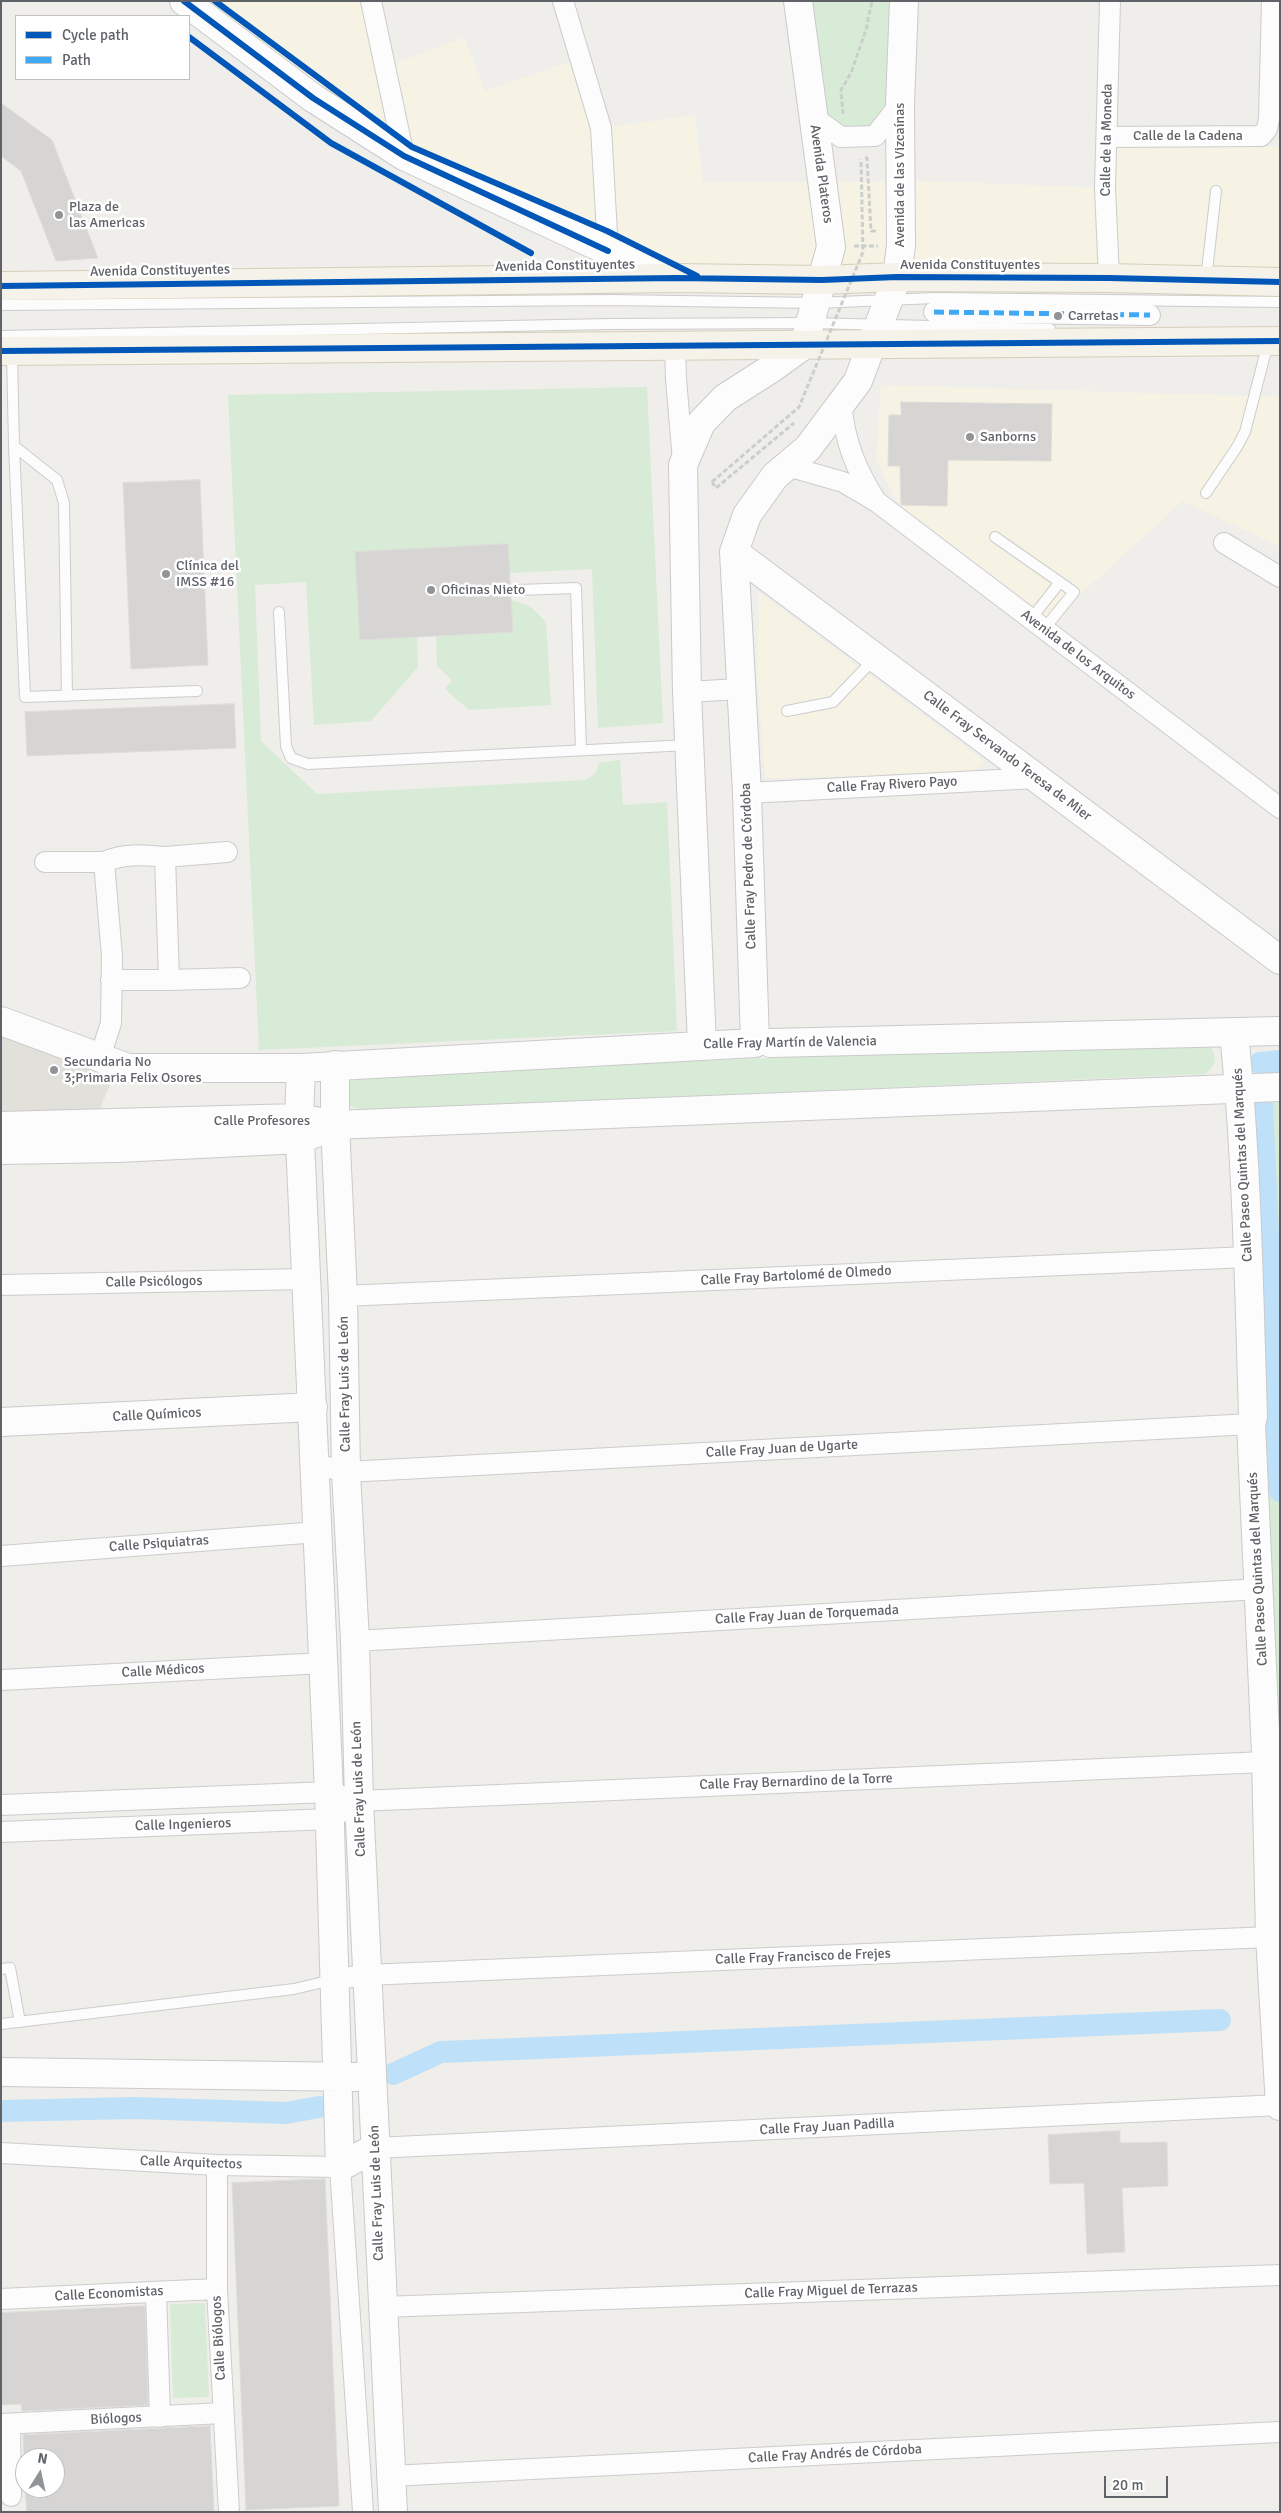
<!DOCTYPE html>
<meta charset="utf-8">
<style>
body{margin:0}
#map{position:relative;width:1281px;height:2513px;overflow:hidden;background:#efeeea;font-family:Signika,sans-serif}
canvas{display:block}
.frame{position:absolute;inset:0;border:2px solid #5f6368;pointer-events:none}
.legend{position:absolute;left:15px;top:15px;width:175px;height:65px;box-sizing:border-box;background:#fff;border:1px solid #bfc1c3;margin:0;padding:6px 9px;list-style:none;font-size:15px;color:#5f6368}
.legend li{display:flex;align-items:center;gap:10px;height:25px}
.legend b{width:25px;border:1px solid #bfc1c3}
.north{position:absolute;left:15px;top:2448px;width:50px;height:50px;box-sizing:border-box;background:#fff;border:1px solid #bfc1c3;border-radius:50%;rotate:10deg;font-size:14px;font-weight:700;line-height:20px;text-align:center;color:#5f6368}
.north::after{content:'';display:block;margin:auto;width:18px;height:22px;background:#919496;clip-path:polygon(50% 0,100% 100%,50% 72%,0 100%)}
.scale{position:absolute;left:1104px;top:2476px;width:64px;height:22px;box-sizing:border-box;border:2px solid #5f6368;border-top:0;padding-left:6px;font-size:15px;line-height:18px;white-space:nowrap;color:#5f6368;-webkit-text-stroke:4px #fff;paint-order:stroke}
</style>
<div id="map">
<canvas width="1281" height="2513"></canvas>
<div class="frame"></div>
<ul class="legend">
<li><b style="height:6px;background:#0057b8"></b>Cycle path</li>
<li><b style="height:6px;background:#3fa9f5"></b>Path</li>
</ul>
<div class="north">N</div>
<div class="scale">20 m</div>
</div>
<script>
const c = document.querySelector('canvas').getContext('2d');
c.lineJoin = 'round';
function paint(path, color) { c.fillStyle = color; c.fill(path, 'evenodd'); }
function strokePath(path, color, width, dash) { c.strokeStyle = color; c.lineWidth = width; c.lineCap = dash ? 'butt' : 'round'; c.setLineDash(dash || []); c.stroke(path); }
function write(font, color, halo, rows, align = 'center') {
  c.font = font + ' Signika,sans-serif'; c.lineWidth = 5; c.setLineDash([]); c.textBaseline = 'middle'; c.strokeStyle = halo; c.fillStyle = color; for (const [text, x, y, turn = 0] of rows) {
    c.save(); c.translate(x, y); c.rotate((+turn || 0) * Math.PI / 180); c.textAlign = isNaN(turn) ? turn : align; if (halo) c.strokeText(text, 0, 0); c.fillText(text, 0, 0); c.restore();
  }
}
paint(new Path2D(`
 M184,1H366L386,67L464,37L485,91L581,58L601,128L695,115L703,183L928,181L1105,188L1106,147H1280V282L677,278L404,156Z
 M881,385L1280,397V547L1183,501L1051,621L901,510L876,459Z
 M759,592L985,762L969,774L765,778L757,673Z`), '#f7f3e4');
paint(new Path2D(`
 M1,1025L115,1074L96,1117L1,1120Z`), '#e2e0da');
paint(new Path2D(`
 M798,1H904L900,104L875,136L841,137L813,117Z
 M647,387L663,723L598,728L592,569L509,573L360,640L417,637L418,667L371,721L314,725L306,582L255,585L261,741L317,794L585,780L595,774L599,763L620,760L623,805L667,802L677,1031L259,1050L228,395Z
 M511,600L530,606L546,622L551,705L469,710L445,689L452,680L437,666L436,636L513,632Z
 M1202,1040C1217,1050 1220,1063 1205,1074L364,1110L350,1106L343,1090L350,1080L361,1075Z
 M1250,1093L1280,1099V1867Z
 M205,2303L209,2397L173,2398L170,2304Z`), '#d8ebd6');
strokePath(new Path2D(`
 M1260,1063L1280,1061
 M1262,1105L1280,1491
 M393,2074L441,2052L1220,2020
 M1,2111L134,2108L286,2113L319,2107`), '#bfe0f9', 22);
const building = new Path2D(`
 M1,103L52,140L98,258L56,261L21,171L1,156Z
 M901,402L1052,404L1051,461L948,460L947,506L901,505L900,466H888L889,415H901Z
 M200,480L208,665L131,669L123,483Z
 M508,544L513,632L360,640L355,552Z
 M234,704L236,748L27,756L25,712Z
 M1120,2131V2143L1167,2142L1168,2186L1122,2188L1125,2252L1087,2254L1084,2183L1050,2184L1048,2135Z
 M325,2179L339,2506L246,2510L232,2183Z
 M145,2306L148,2405L22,2411L21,2404L1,2405V2313Z
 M210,2426L214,2512H27L25,2488H55V2458H25V2478L23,2435Z`);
paint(building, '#d6d5d3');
strokePath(building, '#deddd9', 1);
const lane = new Path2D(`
 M1206,280L1216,191
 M1,305L610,300L816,303L935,298L1280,302
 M1,336L610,324L810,323L1050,329
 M12,353L14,446L57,480L64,503L67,696
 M14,446L25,697L197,691
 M1206,493L1237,447L1245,432L1268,343
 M995,537L1074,592L1044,629
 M518,590L576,588L581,750
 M279,612L286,746L291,758L308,764L689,745
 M1031,619L1060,582
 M787,711L833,702L874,659
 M1,1969L10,1968L20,2022
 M1,2024L294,1989L332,1980`);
const street = new Path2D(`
 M371,1L404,156
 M563,1L601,128L608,251
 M813,117L841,137L875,136L900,104
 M1107,137L1261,136L1267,129L1269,119L1272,1
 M1109,278L1105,188L1110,1
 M934,312L1150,315
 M675,346L676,379L683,461
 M841,403C845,442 855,468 876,501
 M787,466L843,482L877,502L1280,808
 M1224,543L1280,577
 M687,692L740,689
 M747,793L1037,778
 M165,857L227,852
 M45,862H104
 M169,980L240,978
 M100,1057L111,1023L112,956L104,862C124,853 143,855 165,857L169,980H111
 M1,1285L308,1279
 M343,1296L1248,1257
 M315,1464L346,1472L1251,1424
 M1,1556L318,1532
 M355,1641L1260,1589
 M1,1680L324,1663
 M1,1805L329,1792L359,1801L1265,1762
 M1,1832L330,1819L340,1813
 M336,1979L366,1975L1270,1937
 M375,2148L1280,2105
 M1,2153L217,2165L340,2167L363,2512
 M217,2165V2289L229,2512
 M156,2292L160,2417
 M1,2299L217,2289
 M382,2307L1280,2275
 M1,2424L223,2413
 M10,2424L11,2496
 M390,2476L1280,2432`);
const secondary = new Path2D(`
 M184,1L313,98L404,156L608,251L677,278
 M734,552L1280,960
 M1,1021L128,1068H301L755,1043L747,793L734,552L747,515L775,476L808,448L858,381L897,277L901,245L900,104L904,1
 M1234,1033C1247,1160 1249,1289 1253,1416L1251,1424L1266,1754L1270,1937L1280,2106
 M771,1043L1280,1031
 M702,1045L687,692L683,465L701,423L725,398L772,368L804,345L831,247L798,1
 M335,1065V1125L343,1296L346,1472L355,1641L359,1801L393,2512
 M301,1068L299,1118L329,1792L340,2167L375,2148
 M1,1126L299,1118L335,1125L1280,1087
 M1,1150L118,1148L301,1139L318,1132
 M1,1422L313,1407
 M1,2072L357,2077`);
const primary = new Path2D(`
 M1,286L677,278L822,280L897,277L1109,278L1280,282
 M1,351L1280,341`);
strokePath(lane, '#cbcccc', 12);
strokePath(street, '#cbcccc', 22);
strokePath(secondary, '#cacacb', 30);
strokePath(primary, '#d7ceb8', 30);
strokePath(new Path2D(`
 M843,114L841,90L851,73L866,30L872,1
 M865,158H867L871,231H877
 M854,246H878
 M712,482L716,488L794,423`), '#cacfcc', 3, [5, 2.5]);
strokePath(lane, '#fdfcfc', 10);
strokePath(street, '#fdfcfc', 20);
strokePath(secondary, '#fdfcfc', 28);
strokePath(primary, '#f4f2e9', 28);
strokePath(new Path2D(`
 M712,482L799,407L863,252L861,159`), '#cacfcc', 3, [5, 2.5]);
strokePath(new Path2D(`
 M934,312L1150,315`), '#3fa9f5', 5, [10, 5]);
strokePath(new Path2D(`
 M184,1L313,98L404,156L608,251
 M215,1L412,147L607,231L697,276
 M189,37L331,143L531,253
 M1,286L677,278L822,280L897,277L1109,278L1280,282
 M1,351L1280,341`), '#0057b8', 6);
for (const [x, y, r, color] of [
 [59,215,5,"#919496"],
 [1058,316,5,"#919496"],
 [970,437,5,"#919496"],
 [166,574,5,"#919496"],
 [431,590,5,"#919496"],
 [54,1070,5,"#919496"]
]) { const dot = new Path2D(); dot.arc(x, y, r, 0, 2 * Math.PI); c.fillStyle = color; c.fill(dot); strokePath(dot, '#fff', 2); }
write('14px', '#5f6368', '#fff', [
 ["Calle de la Cadena",1188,136],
 ["Calle de la Moneda",1107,140,-89],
 ["Avenida Plateros",821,174,82],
 ["Avenida de las Vizcaínas",900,175,-90],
 ["Avenida Constituyentes",970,265],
 ["Avenida Constituyentes",565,266,-1],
 ["Avenida Constituyentes",160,271,-1],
 ["Avenida de los Arquitos",1078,655,37],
 ["Calle Fray Servando Teresa de Mier",1007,756,37],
 ["Calle Fray Rivero Payo",892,785,-3],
 ["Calle Fray Pedro de Córdoba",749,866,-92],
 ["Calle Fray Martín de Valencia",790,1043,-1],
 ["Calle Profesores",262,1121],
 ["Calle Paseo Quintas del Marqués",1243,1165,-93],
 ["Calle Fray Bartolomé de Olmedo",796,1276,-3],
 ["Calle Psicólogos",154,1282,-1],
 ["Calle Fray Luis de León",345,1384,-91],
 ["Calle Químicos",157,1415,-3],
 ["Calle Fray Juan de Ugarte",782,1449,-3],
 ["Calle Psiquiatras",159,1544,-4],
 ["Calle Paseo Quintas del Marqués",1258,1569,-93],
 ["Calle Fray Juan de Torquemada",807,1615,-3],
 ["Calle Médicos",163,1671,-3],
 ["Calle Fray Bernardino de la Torre",796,1782,-2],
 ["Calle Fray Luis de León",359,1789,-92],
 ["Calle Ingenieros",183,1825,-2],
 ["Calle Fray Francisco de Frejes",803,1957,-2],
 ["Calle Fray Juan Padilla",827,2127,-3],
 ["Calle Arquitectos",191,2163,2],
 ["Calle Fray Luis de León",377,2193,-92],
 ["Calle Fray Miguel de Terrazas",831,2291,-2],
 ["Calle Economistas",109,2294,-3],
 ["Calle Biólogos",219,2338,-93],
 ["Biólogos",116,2419,-3],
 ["Calle Fray Andrés de Córdoba",835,2454,-3]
]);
write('14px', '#5f6368', '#fff', [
 ["Plaza de",69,207],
 ["las Americas",69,223],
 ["Carretas",1068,316],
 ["Sanborns",980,437],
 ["Clínica del",176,566],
 ["IMSS #16",176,582],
 ["Oficinas Nieto",441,590],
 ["Secundaria No",64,1062],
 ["3;Primaria Felix Osores",64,1078]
], 'left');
</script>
